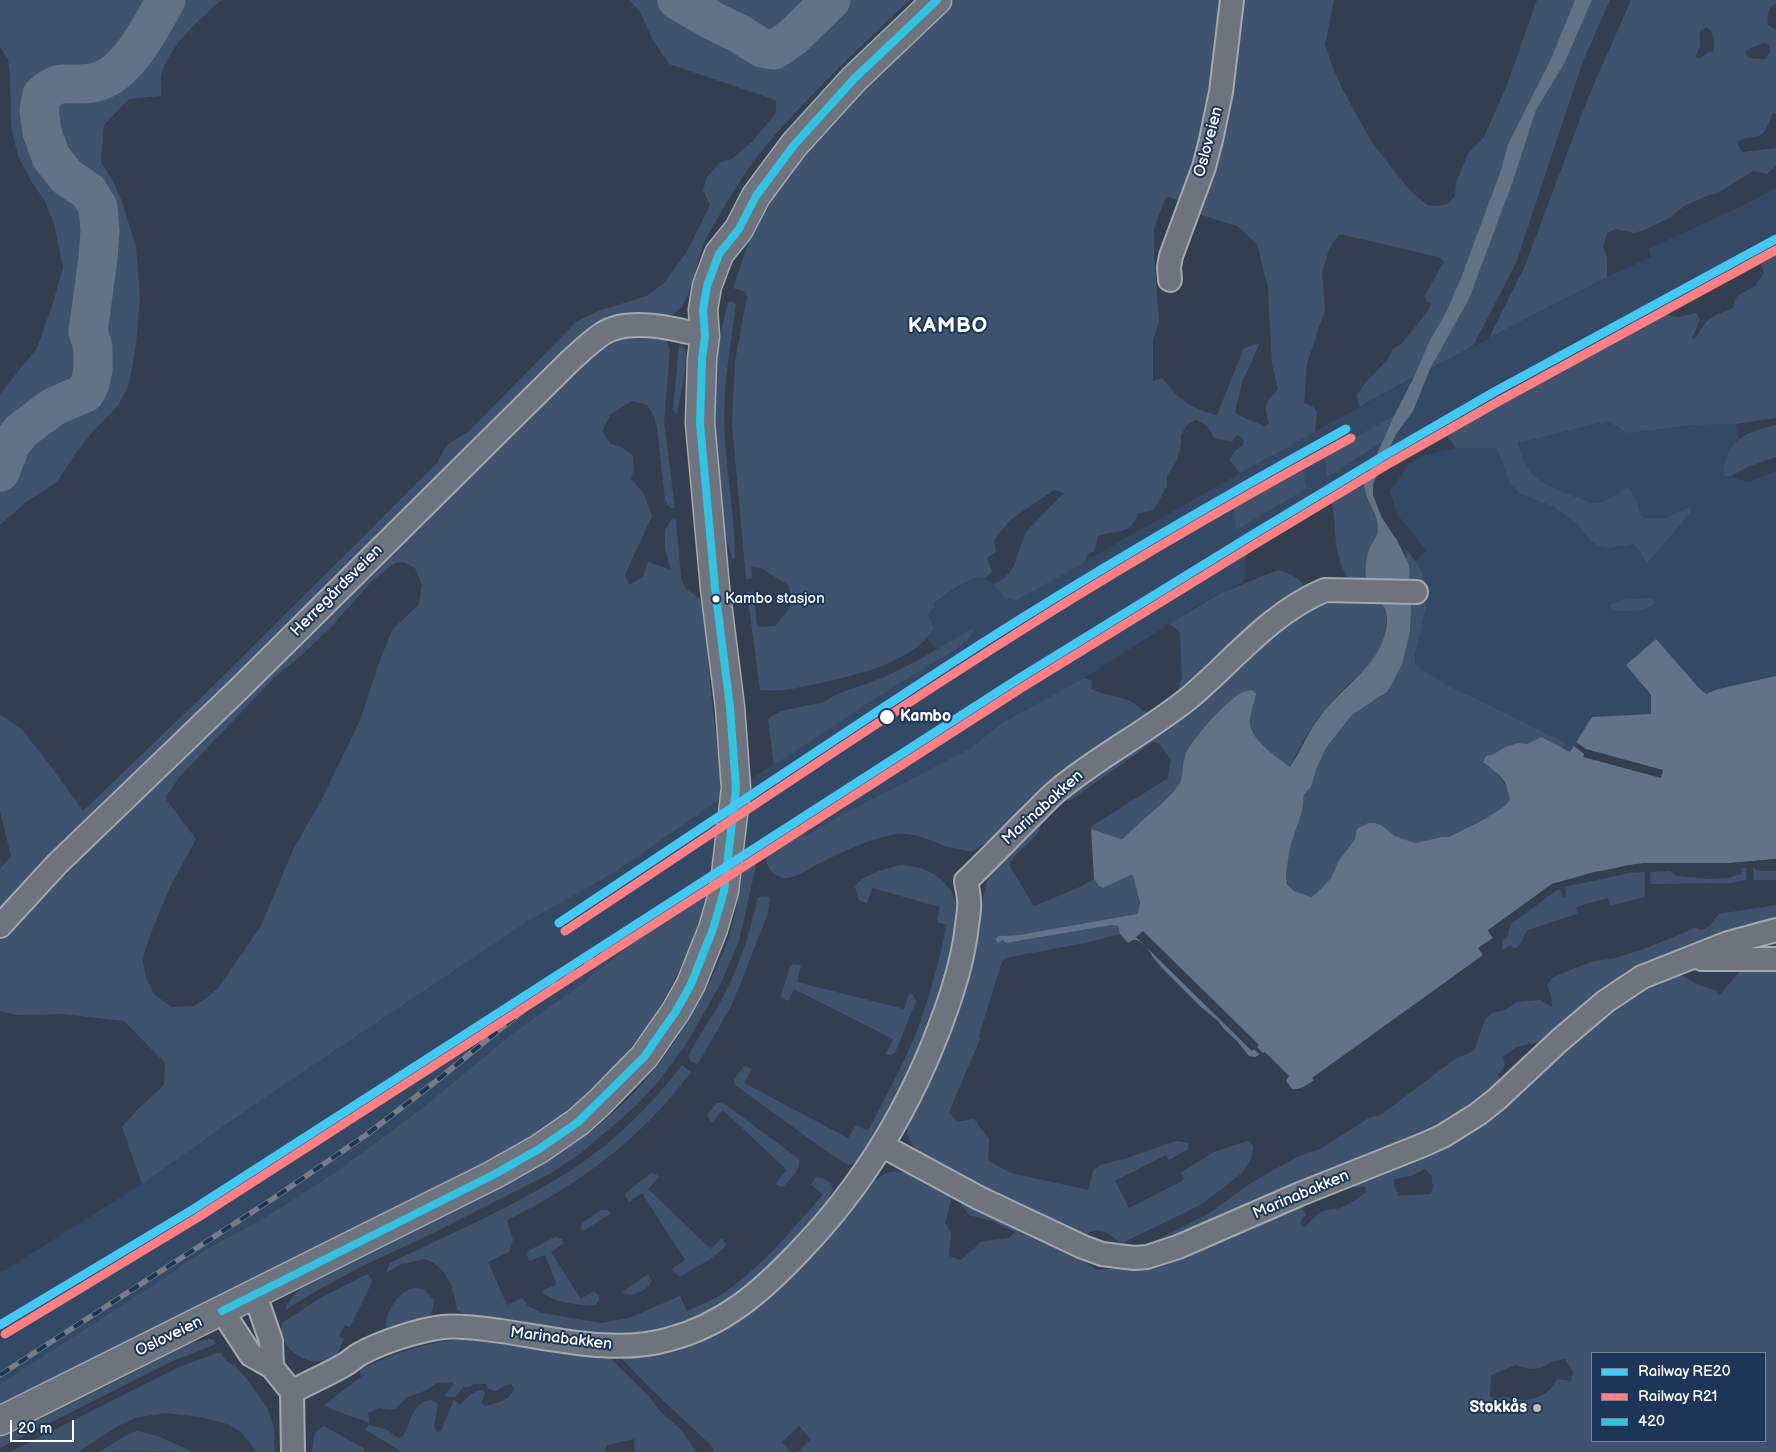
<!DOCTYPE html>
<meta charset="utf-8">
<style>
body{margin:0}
#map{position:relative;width:1776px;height:1452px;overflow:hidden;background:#333f51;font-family:"Balsamiq Sans",sans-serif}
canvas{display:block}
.legend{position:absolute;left:1591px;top:1352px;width:175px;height:90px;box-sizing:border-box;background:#1d3557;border:1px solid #77869a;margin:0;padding:6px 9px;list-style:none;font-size:15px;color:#fff}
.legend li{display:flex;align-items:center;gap:10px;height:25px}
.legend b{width:25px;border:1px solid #77869a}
.scale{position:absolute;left:10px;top:1420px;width:64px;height:22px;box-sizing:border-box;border:2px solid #fff;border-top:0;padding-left:6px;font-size:15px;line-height:18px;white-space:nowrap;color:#fff;-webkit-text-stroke:4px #1d3557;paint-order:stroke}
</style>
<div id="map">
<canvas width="1776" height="1452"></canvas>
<ul class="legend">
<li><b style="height:6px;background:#44c8f5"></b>Railway RE20</li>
<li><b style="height:6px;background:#ff8084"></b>Railway R21</li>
<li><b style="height:6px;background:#33c2e2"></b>420</li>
</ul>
<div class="scale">20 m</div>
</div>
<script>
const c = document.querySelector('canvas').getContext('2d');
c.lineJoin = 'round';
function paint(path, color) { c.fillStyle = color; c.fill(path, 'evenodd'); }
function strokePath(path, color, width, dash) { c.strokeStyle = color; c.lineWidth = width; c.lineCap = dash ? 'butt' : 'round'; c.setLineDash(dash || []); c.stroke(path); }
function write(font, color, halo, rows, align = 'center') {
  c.font = font + ' "Balsamiq Sans",sans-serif'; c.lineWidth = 4; c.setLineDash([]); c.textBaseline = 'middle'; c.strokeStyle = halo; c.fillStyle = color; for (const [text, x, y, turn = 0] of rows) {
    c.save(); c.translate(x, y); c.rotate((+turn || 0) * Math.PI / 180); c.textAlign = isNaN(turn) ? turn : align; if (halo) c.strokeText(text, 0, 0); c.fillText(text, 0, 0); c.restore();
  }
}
paint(new Path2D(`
 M1776,188V256L1665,315L1572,362L1331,499L1246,551L1245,578L1241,583L1204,602L1084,678L1002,723L971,748L849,811L814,833L806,836L797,835L648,930L583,983L512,1034L420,1110L333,1174L266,1217L205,1250L149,1288L0,1384V1271L5,1270L142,1184L248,1109L528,921L615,872L720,799L876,698L955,650L970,638L974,628L936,650L928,639L934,629L928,614L935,607L934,603L972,579L982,576L993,583L1004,597L1015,601L1251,467L1411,379L1607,277L1651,257L1648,249L1744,205Z
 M1608,421L1627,433L1693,425L1735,424L1739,438L1733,444L1725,476L1748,482L1776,471V676L1718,689L1706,694L1699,688L1626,665L1651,695L1652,714L1592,717L1570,753L1563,748L1566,743L1445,684L1415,665L1416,584H1426L1416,560L1427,551L1397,514L1390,491L1408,466L1414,460L1426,455L1456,448H1498Z`), '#344965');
paint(new Path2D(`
 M0,0H222C199,19 172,43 162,72C160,79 161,89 161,96L129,99L104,125L101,162L113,181L122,202L136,247L140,298L136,344L129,384L119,404L91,434L75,454L57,482L26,502L0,525V394L37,348L53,303L63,267L54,224L45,201L31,181L18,156L11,126L10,75L8,59L0,47Z
 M629,0H910C875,32 840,66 807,100C786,122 765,145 748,169C732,192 718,217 705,241C697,258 691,300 678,311C663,323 635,310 618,314C606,317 596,327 586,334C456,461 328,590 198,716C131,780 59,839 0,910V869L11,856L0,811V714L21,729L44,757L83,811L210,689L437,463L447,445L469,431L577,321L598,311L647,296L664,283L686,253L710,205L703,190L707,177L719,163L732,159L753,141L776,113V100L669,64L654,42L639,10Z
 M955,0H1228L1206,143L1180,201L1166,196L1154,228V253L1159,322L1153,340V381L1162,378C1180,401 1190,408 1217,415L1244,348L1260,343L1242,382L1235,412C1246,421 1254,420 1264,427L1269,423C1264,406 1264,402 1278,390L1272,364L1268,288L1257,244L1237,226L1192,212L1235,0H1334L1325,44L1333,68L1343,90L1371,141L1395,172L1412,192L1427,205L1436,206L1448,204L1455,196L1456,183L1468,154L1484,137L1507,85L1537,0H1575L1551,59L1508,144L1501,170L1461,278L1446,312L1429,342L1414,377L1359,407L1357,395L1365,383L1388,359L1393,349L1402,343L1421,320L1432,304L1427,301L1424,296L1444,262L1439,257L1339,234L1329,249L1322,273L1325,309L1307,364L1304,403L1313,407L1317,412L1315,432L1240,473L1229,460L1235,451L1243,445L1244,439L1237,435L1232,442L1213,437C1210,427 1206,424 1196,420L1187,425L1181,435V444L1176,462L1167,476V486L1154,509L1138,514C1129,537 1116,529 1098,536L1094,551L1086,556L1085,562L1015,601L1004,597L993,584L1002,580L1010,572L1015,563L1025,533L1064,493L1054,490L1010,520L994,540L996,552L987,558L992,571L986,578C973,573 946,595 934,603L935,607L928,614L934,629C913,661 861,674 825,682C799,687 787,692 760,690L747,592H754L757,627L775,626L788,610L793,600L788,585L761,568L751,566L752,578L746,579L732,424L735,361L747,297L746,292L733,288L749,242L765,210L796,163L865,85Z
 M1592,0H1610L1583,61L1516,263L1473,346L1430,369L1469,299L1513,181L1536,110L1565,62Z
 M1631,0H1776V3C1767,8 1767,16 1768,25L1776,30V114L1773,113C1770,119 1768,127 1764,132C1758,140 1745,135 1738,142V146L1743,152L1776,148V166L1767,174L1753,171L1718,193L1706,196L1684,206L1671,217L1644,230L1634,233L1615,229L1607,233L1603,247L1607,257V277L1489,338L1525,266L1588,98ZM1706,27C1715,32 1715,43 1713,52L1707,53L1700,59L1696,57C1696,53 1700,49 1700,46C1701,41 1699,36 1700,30ZM1763,43L1770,45V53L1765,59L1748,58L1745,52C1750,47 1757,46 1763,43Z
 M1776,256V418L1735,424L1693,425L1627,433L1608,421L1518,443C1521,454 1525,467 1533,475C1540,483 1587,504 1597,503C1608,501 1619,493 1628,487L1636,500L1640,515L1644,518H1666L1690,507V513L1647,563L1640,551L1633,544L1609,548L1599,546L1591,541L1577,524L1553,506L1521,494L1511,485L1497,448H1456L1445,433L1572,362L1665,315L1678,317L1696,313L1700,319L1692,338L1695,339C1709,316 1709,318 1733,308L1737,296L1755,286L1764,273L1761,264Z
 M732,301L736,304C730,350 722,390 725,437C727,478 735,519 735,559L732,558C729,543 722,529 720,514C708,444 710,371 728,302Z
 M647,336L667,341L670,351L664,421L675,508H670L665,500L657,427L654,416L647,405L632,401L611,414L602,431L611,444L622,447L633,456L634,469L631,479L644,494L652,516L625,575L629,585L643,577L648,562L671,570L665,549V530L671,520L676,519L681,578L685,588L700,599L705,611L710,684L720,772V799L615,872L528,921L248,1109L142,1184L122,1127L138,1109L164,1085L165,1063L124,1021L62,1014L18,1015L0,1011V941L51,886L520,422L605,344L626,337ZM404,562L415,568L422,585L419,604L392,630L379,663L361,718L322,799L294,848L261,926L219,987L209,996L194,1006L171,1007L154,994L146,978L143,961L144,953L154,925L171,885L196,839L165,798L181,775L275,677L304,653L332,626L373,580L395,563Z
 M679,345C682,346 683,346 685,350C689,360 679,401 677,414L673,410Z
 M1394,416L1382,442L1327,477L1325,454Z
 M1776,425V457L1747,467L1731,476H1725C1722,469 1725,463 1727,456C1734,435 1756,430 1776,425Z
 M1302,467L1307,488L1236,530L1233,505Z
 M1366,478C1359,494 1376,510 1378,527C1379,536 1369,570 1367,581H1350C1331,552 1338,530 1331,499Z
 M1407,550L1419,566L1426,584L1410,583L1406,556Z
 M1278,570C1291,574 1299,577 1306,589L1186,694L1038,795L990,840L972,852C963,850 952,848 942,845C925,838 910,831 890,835C870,839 835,855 816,865C807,870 798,877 787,878C774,878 766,868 766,856L797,835L801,833L806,836L849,811L971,748L1002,723L1084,678L1092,681L1091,689C1107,697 1133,696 1142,711L1151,712L1170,700L1178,690L1182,678L1180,633L1175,628L1169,624L1221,593Z
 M1646,598L1651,599L1656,602C1645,613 1626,612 1612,610L1609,606L1621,600Z
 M1353,599L1379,600L1383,603L1387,618L1384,640L1376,656L1365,669L1340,692L1319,717L1304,739L1290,767L1164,826L1121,839L1091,829L1092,826L1168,778L1171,759L1158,743L1153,742L1071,800L1067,801L1066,795L1253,647L1306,611L1321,605Z
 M1411,601L1424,602L1426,606L1415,655V665L1445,684L1566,743L1563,748H1560L1541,737L1527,744L1518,743L1505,747L1494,754L1486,756L1483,761L1484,763C1498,773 1508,783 1510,801L1495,813L1448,837H1442L1415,843L1395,836L1381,825L1368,823L1358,829L1355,839L1338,862L1331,878L1318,892L1311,897L1294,891L1288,884L1286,875L1290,847L1302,812L1304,795L1311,787L1316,770L1326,748L1352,715L1384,695L1402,665L1410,632Z
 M975,627L970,638L955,650L876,698L774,765L768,720L772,716L781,711L824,702L837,694L885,677L917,661Z
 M1037,822L1041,824C1039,840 1016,849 1009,865L1034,906L1080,887L1094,879L1099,886L1103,888L1131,875L1133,876C1137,890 1141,901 1137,914L1057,929L1019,935L996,936L999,941L1002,940L1006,943L1112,925L1118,926L1120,934L1090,942L1005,958L1001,964L979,1036L980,1039L949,1112L957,1122L974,1119L989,1139L988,1161L1011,1173L1088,1190L1093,1171L1100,1165L1127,1158L1176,1141L1189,1143L1188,1149L1169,1160L1166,1155L1115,1181L1129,1208L1180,1182L1184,1179L1180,1173L1214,1152L1248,1141L1253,1146L1252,1157L1243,1172L1219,1191L1200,1205L1122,1243C1108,1235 1100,1223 1085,1236L1073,1234L923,1158C915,1149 908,1141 907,1129L928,1081L964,985L976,945L978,916L987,882L993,867Z
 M757,861L739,941L721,983L686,1044L658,1082L637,1105L581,1153L551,1173L435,1232L367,1264L323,1287L285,1310C295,1281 344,1265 370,1253C405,1236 440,1218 475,1200C521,1176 566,1153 606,1119C642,1089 670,1052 694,1011C710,983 727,950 734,918C738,902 740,886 743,870Z
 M901,865C925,866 950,878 956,904C960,920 955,941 951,956C935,1019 909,1080 875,1135C868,1145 862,1162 849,1165L833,1156L735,1085L734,1080L743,1067L747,1066L752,1069L744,1083L848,1138L856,1125L868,1131C885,1098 903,1065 917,1031C930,996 939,961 947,925L937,922L940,907L872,888L867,903L859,900L855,887C864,873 887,869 901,865Z
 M1742,868H1747L1746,880L1731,883L1651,884L1650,872L1670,871L1677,876L1711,879L1728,878L1741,874Z
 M1753,868L1760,871H1776V880H1754Z
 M1645,872V897L1610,906L1608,898L1576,907L1577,914L1528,930C1522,936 1523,943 1516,948L1509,946L1502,950V941L1509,935L1508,933L1511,924L1557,890L1560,889L1563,897L1567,896L1565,887L1629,873Z
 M708,892C685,981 632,1064 558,1118C534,1135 508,1149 483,1164L0,1406V1384L149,1288L205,1250L266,1217L333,1174L420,1110L512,1034L583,983L648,930Z
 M762,896L770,897L768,913L740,985L731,1006L702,1057L697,1064L691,1061L688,1056C699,1035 714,1015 725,993C741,963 750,931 758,898Z
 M1776,905V921L1722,935L1549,1040L1516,1047L1503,1057L1505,1065L1499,1074V1084L1442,1129L1152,1245L1153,1242L1208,1214L1251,1183L1297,1157L1320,1149L1369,1118L1382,1114L1455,1059L1474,1051L1485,1020L1492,1013L1505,1010L1517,1002L1527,1001L1540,1000L1552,1007L1551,996L1547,985L1553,977L1591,962L1615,958L1644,949L1695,928L1702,930L1709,926L1719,914Z
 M793,964L801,965L797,982L904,1009L909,994L913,995L916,1001L895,1053L890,1055L886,1054L893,1039L794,989L788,1001L782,998L781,995L790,967Z
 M1752,966L1776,967V1452H798L811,1439L799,1426L782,1442L791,1452H714L712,1446L652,1390L622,1359C648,1355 675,1351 700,1341C756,1319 798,1272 837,1228C851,1213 862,1190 878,1178C891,1167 908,1172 922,1177L1060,1245L1097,1270L1153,1264L1299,1205L1306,1215L1302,1219L1300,1224L1303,1228C1308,1224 1316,1215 1321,1212C1327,1209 1334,1210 1340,1208C1349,1205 1358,1198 1365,1193L1366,1187C1349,1184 1342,1193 1327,1194L1386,1167L1570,1041L1635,992L1673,975H1681L1698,985L1715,990L1720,995L1739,972ZM1425,1169L1432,1176V1183L1433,1186L1431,1194L1398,1196L1394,1186V1179L1411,1176ZM950,1195L959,1201L969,1215L992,1221L1015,1232L1009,1238L982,1241L961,1260L949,1256L951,1232L945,1223L951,1201ZM1592,1353H1765V1441H1592ZM1565,1359L1573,1372L1571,1381L1557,1379C1551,1393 1537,1400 1521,1400C1516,1400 1511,1397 1506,1397C1500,1398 1496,1399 1490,1397L1491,1375L1516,1365L1530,1369L1541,1368L1551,1362Z
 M682,1065L691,1072C643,1137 579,1185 507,1220L513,1240L509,1252L488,1262L507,1305L522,1298L528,1306L542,1313L601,1323L629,1318L680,1296L687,1311C701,1305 716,1299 728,1290C764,1264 794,1228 823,1194L811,1185L815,1178C824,1177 831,1181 833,1189C813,1236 743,1298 697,1318C672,1329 644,1334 616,1335C590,1337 563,1327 537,1325C520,1324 467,1321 457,1309C454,1288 447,1267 425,1259L401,1264L386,1273L390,1263C450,1234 513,1207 570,1171C613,1143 651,1106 682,1065Z
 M717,1103H721L726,1105L799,1159C801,1170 791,1178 784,1186L781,1187L775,1184L787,1170L723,1110L712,1123L707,1115Z
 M651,1173L657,1175L659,1177L648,1189L711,1249L722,1238L726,1244L725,1247L709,1260L679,1277L672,1269L685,1260L642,1193L629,1202L625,1195L627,1192Z
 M601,1210H608L610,1214L583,1231L581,1228L582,1223Z
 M555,1237L562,1239L564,1243L551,1252L581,1299L594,1291L599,1297V1300L595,1305C583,1307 547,1301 542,1291L556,1285V1282L545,1255L529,1261L527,1253L530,1250Z
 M367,1274L372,1279L370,1286L350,1327L345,1325L339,1336L344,1339L335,1357C327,1359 319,1363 311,1361C293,1356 278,1341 282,1323L317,1300Z
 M648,1274L652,1281C648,1290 631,1299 622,1292Z
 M415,1288L424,1290L434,1300C434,1308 431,1315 426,1320L389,1330L387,1329C382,1315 400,1289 415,1288Z
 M209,1339L214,1340L216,1344L173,1361L0,1448V1436L182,1345Z
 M462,1339L497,1341L597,1358L611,1359L646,1393L660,1411L681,1430L697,1452H635L634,1439L607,1445L604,1452H402L366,1430L368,1425L386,1429L398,1438L403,1436C411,1423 412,1402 431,1400L438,1404L434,1426L437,1432L441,1431L454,1400L460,1405C466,1399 474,1389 483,1390L485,1394L481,1403L485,1406C497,1403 509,1401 514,1389L511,1384L504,1386L496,1391L489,1389L485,1384H474L470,1387H463L455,1397H448L444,1395L454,1384L452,1382L437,1383L427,1390L408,1397L395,1409L389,1410L379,1408L368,1413L369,1423C353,1416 338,1413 324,1405L362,1376L359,1370C394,1353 424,1343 462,1339Z
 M217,1353H221L226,1361L234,1365L245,1377L267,1407L274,1428V1452H257L241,1432L227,1424L201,1417L165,1413L135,1418L118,1426L78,1452H10L179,1367Z
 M324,1426L365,1449L364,1452H312L315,1432Z
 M137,1431L158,1436L193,1452L135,1451L99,1452L125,1436Z`), '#40536e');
paint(new Path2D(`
 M1575,0H1592L1565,62L1536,110L1513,181L1469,299L1430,369L1413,411L1396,434L1373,484V495L1382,518L1397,540L1409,565L1411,610L1410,632L1402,665L1387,692L1352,715L1344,725L1326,748L1316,770L1311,787L1304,795L1302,812L1290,847L1286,875L1287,884L1294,891L1311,897L1318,892L1331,878L1338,862L1355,839L1357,829L1368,823H1374L1381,825L1395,836L1415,843L1442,837H1449C1463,829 1504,812 1510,799L1505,782L1498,774L1483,762L1486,756L1494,754L1505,747L1518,743L1527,744L1541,737L1570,752L1592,717L1651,714V695L1626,665L1656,639L1699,688L1706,694L1718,689L1776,676V859L1731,863H1645L1628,865L1552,884L1488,931L1493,938L1479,948L1487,960L1408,1010L1318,1078C1309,1082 1302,1091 1292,1089L1286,1081L1289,1076L1265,1052L1255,1057L1249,1056L1236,1040L1223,1028L1218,1021L1201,1007L1161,967L1152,956L1147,947L1137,940H1133L1128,943L1120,934L1118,926L1112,925L1006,943L1002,940L998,943L995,939L998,936L1019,935L1137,914L1140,903L1133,876L1131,875L1103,888L1099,886L1094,879L1091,829L1121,839L1124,838C1140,821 1159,808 1174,791C1187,777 1180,771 1185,756C1190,740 1227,701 1241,693C1244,691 1249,691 1252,690L1256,694C1254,703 1249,716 1250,725C1254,743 1277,757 1290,767C1301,751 1307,733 1319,718C1342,685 1385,664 1387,621C1388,601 1371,596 1367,581C1364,572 1366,556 1370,547C1373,542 1377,537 1378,530C1379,514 1364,500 1364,483L1394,416L1414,377L1429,342L1446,312L1461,278L1501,170L1508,144L1551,59Z`), '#627389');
paint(new Path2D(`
 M1576,742L1586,749L1663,770L1661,778L1583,757L1584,754L1574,746Z
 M1776,859V862L1732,865L1646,866L1594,874L1553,886L1491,931L1495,939L1482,949L1489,959L1487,960L1488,962L1441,995L1410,1012L1360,1051L1319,1081L1315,1082L1312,1078L1483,955L1478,948L1493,938L1488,930L1552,884L1594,872L1645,863H1731Z
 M1143,931L1259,1045L1257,1047L1263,1053L1260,1055L1254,1049L1252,1051L1136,937Z`), '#333f51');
strokePath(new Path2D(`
 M677,0L713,21L738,33L762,48L774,50L793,37L831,0
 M0,472L11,444L21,431L53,407L85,393L90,383L93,370V347L88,332L98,258L100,231L98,207L88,191L67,177L51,157L42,132L39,110L42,95C61,77 68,87 92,83C126,78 150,28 166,0`), '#627389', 39);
const minor = new Path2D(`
 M1170,280L1169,267L1171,256L1204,167L1211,140L1221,92L1232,0
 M0,926L57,864L241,687L569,362C579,353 590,342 602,334C628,316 676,329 705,336
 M1702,959H1776
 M883,1146L979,1198L1083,1247L1102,1254L1134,1258L1147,1257L1178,1247L1300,1194L1423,1145L1443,1136L1478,1114L1497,1099L1560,1040L1606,1001L1642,977L1728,943L1776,930
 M252,1295L260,1309L271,1341L272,1367
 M222,1311L251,1355L272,1367L292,1392L293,1452
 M292,1392C309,1382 327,1375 344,1365C350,1362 354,1357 360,1354C381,1342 419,1330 443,1327C462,1325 483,1329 501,1331C556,1339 616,1355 670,1339C723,1325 761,1292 798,1253C865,1184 914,1101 946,1010C956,982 964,954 967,925C968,917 970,908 969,901C969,894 967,888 966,881C987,861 1007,840 1028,819C1038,810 1047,799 1058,790C1099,756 1147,732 1189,698C1233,661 1270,613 1325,590L1416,592`);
const major = new Path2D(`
 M0,1421L493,1175L539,1149L578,1122L599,1103L644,1057L676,1011L691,984L713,929L724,891L736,788L730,707L715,588L700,423L702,359L705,336L703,310L707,286L719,254L739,229L756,196L794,145L854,79L937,0`);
strokePath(minor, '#a3a9b1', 26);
strokePath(major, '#a3a9b1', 31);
strokePath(minor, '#6e747e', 22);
strokePath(major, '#6e747e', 28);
const rail = new Path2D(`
 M0,1375L274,1198L366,1135L435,1082L572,971L634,927`);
strokePath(rail, '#767d86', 5.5);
strokePath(rail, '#1d3557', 4, [11]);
strokePath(new Path2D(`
 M222,1311L493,1175L539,1149L578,1122L644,1057L676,1011L691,984L713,929L724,891L736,788L730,707L715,588L700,423L702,359L705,336L703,310L707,286L719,254L739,229L756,196L794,145L854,79L937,0`), '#33c2e2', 8);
strokePath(new Path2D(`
 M559,923C701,829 841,734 984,642C1102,567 1223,497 1346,429
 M0,1325L192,1210L1018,679L1252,535L1385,455L1496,391L1776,239`), '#44c8f5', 9);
strokePath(new Path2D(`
 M565,931C706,838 846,742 989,651C1107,575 1228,505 1351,438
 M5,1334L197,1218L1023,687L1257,543L1390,463L1501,400L1776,250`), '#ff8084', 9);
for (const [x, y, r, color] of [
 [716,599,4.5,"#fff"],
 [887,717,8,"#fff"],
 [1537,1408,5,"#b8bcc2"]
]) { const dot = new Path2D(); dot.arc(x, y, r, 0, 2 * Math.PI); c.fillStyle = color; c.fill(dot); strokePath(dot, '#1d3557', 2); }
write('15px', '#fff', '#1d3557', [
 ["Kambo stasjon",725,599]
], 'left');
write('16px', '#fff', '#1d3557', [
 ["Osloveien",1209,142,-75],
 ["Herregårdsveien",337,591,-45],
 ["Marinabakken",1043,808,-42],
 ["Marinabakken",1301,1195,-23],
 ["Osloveien",169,1337,-26],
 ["Marinabakken",561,1339,7]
]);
write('bold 16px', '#fff', '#1d3557', [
 ["Kambo",900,717]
], 'left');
write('bold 16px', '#fff', '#1d3557', [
 ["Stokkås",1527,1408]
], 'right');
c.letterSpacing = '1px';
write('bold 21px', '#fff', '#1d3557', [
 ["KAMBO",948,327]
]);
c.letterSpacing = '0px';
</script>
